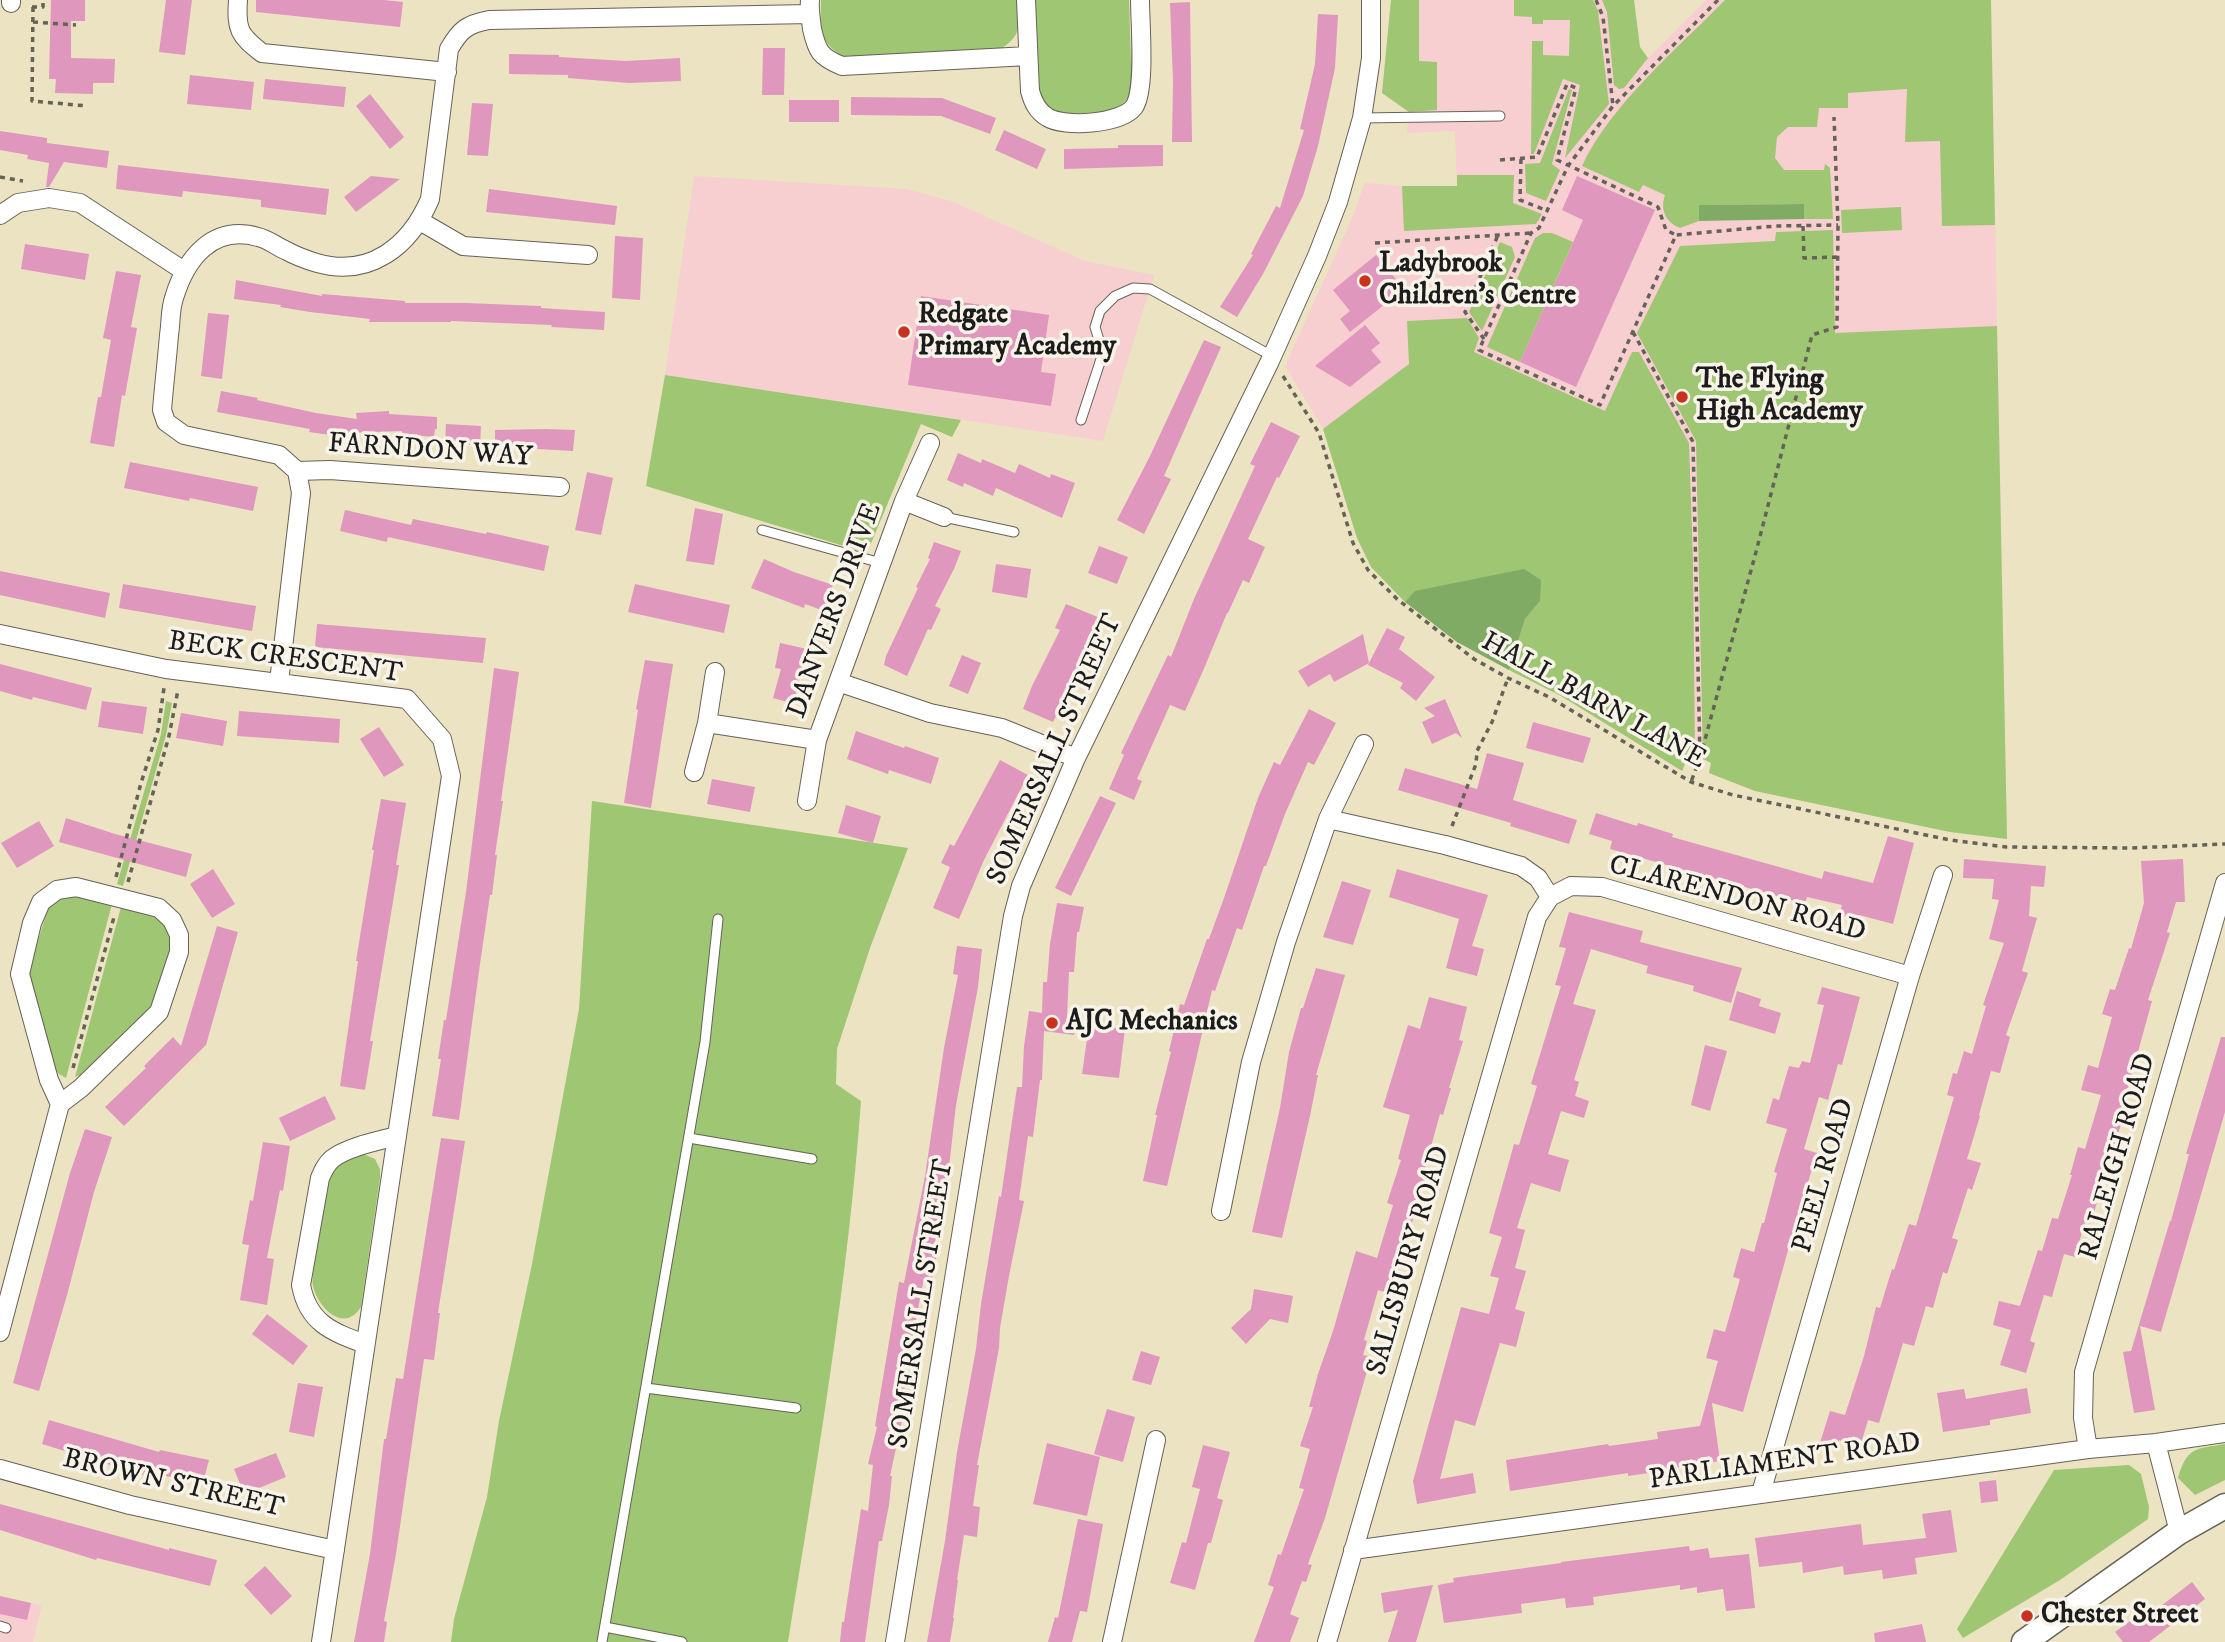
<!DOCTYPE html>
<style>
body{margin:0}
canvas{display:block;background:#ece3c3}
</style>
<canvas width="2225" height="1642"></canvas>
<script>
const c = document.querySelector('canvas').getContext('2d');
c.lineJoin = 'round';
function paint(path, color) { c.fillStyle = color; c.fill(path, 'evenodd'); }
function strokePath(path, color, width, dash) { c.strokeStyle = color; c.lineWidth = width; c.lineCap = dash ? 'butt' : 'round'; c.setLineDash(dash || []); c.stroke(path); }
function write(font, color, halo, rows, align = 'center') {
  c.font = font + ' "IM FELL DW Pica",serif'; c.lineWidth = 7; c.setLineDash([]); c.textBaseline = 'middle'; c.strokeStyle = halo; c.fillStyle = color; for (const [text, x, y, turn = 0] of rows) {
    c.save(); c.translate(x, y); c.rotate((+turn || 0) * Math.PI / 180); c.textAlign = isNaN(turn) ? turn : align; if (halo) c.strokeText(text, 0, 0); c.fillText(text, 0, 0); c.restore();
  }
}
paint(new Path2D(`
 M1391,0H1634L1640,47L1648,58L1706,0H1991L2007,839L1950,832L1755,791L1709,773L1711,762L1690,754L1682,771L1561,696L1457,642L1405,602L1371,567L1357,538L1323,429L1285,366L1352,218L1365,183L1402,186H1457L1455,131L1407,133L1409,112L1382,93Z
 M694,176L907,189L951,201L1085,261L1154,275L1103,441L665,375Z
 M0,1596L42,1605L33,1642H0Z`), '#f7cfd0');
paint(new Path2D(`
 M821,0H1018C1019,27 1023,35 998,51L844,57C817,41 821,28 821,0Z
 M1035,0H1129L1132,91C1122,112 1105,112 1084,113C1062,114 1047,115 1038,91Z
 M1391,0H1419V61L1437,62V110L1409,112L1382,93Z
 M1514,0H1593L1598,11L1609,104L1565,158L1580,85L1563,79L1534,154H1531L1532,41H1543V55L1569,56L1570,20H1543V24H1532V17L1514,16Z
 M1602,0H1634L1640,47L1648,58L1624,88L1619,89L1614,85L1607,12Z
 M1725,0H1991L1995,225L1942,226L1940,141L1905,142L1907,89L1848,93V108H1819L1817,127H1788L1777,137L1775,158L1784,170H1824L1825,164L1830,168L1833,219H1804L1803,204L1699,205V221L1680,228C1665,222 1660,209 1665,195L1643,185L1639,192L1582,166C1610,105 1678,48 1725,0Z
 M1569,89L1572,90L1552,164L1560,170L1546,201L1526,193L1525,164L1540,163Z
 M1457,175H1514L1513,203L1542,214L1536,224L1404,231L1402,186H1457Z
 M1901,207L1902,230L1842,233L1841,210Z
 M1833,230L1835,333L1997,326L2007,839L1950,832L1755,791L1709,773L1711,763L1703,759L1696,441L1637,333L1680,246L1775,241L1776,232Z
 M1543,233H1552L1573,242L1520,362L1487,347L1535,238Z
 M1500,242L1512,247L1515,257L1482,331L1469,312Z
 M1467,318L1479,338L1474,352L1605,411L1632,352H1639L1689,443L1693,561L1695,756L1689,754L1682,771L1561,696L1509,670L1525,619L1540,601L1416,591L1405,602L1371,567L1357,538L1323,429L1409,364L1407,321Z
 M665,375L961,420L952,437L921,424L867,553L646,486Z
 M166,701L172,703L166,735L123,886L117,884L161,734Z
 M592,801L908,848L870,948L837,1049L836,1084L861,1101C848,1282 817,1462 788,1642H451L454,1619L487,1497L499,1421L532,1264L579,1009Z
 M70,895L84,896L112,904L66,1078L59,1074L53,1066L28,971L48,909L57,900Z
 M121,907L150,914L162,922L170,935L171,951L155,1004L81,1075L75,1077Z
 M361,1153L375,1159L380,1169V1178L361,1307C344,1334 318,1308 313,1286C311,1273 322,1190 327,1178C334,1164 348,1159 361,1153Z
 M2225,1444V1480L2195,1495L2178,1478C2187,1447 2195,1449 2225,1444Z
 M2129,1465L2141,1474L2149,1507L2148,1519L2060,1580L1963,1638L1957,1629L2054,1470Z`), '#9fc672');
paint(new Path2D(`
 M1804,204V219L1699,221V205Z
 M1524,569L1541,580L1540,601L1525,619L1509,670L1457,642L1405,602L1415,591Z`), '#7fab64');
paint(new Path2D(`
 M51,0H85V21H71V58L115,59L114,83H93V94L55,93L56,79H49Z
 M166,0H192L185,55L159,52Z
 M256,0H384L403,2L400,27L256,12Z
 M1190,2L1192,142H1172L1173,81L1170,3Z
 M1318,14L1338,15L1335,68L1318,146L1303,196L1263,274L1237,317L1220,307L1253,255L1251,254L1276,206L1280,208L1304,130L1300,129L1315,64Z
 M763,48H785L784,95H762Z
 M509,54L559,55V57L626,61L680,58L681,81L629,83L568,78V75L509,74Z
 M190,75L254,82L251,110L187,104Z
 M265,79L346,87L344,107L263,99Z
 M370,94L404,137L390,149L356,106Z
 M851,97L942,98L996,118L990,134L941,116L851,115Z
 M789,100H839V122H789Z
 M472,103L493,104L488,156L467,155Z
 M1004,130L1046,149L1037,169L995,150Z
 M0,131L47,138V143L109,151L107,168L64,162L49,187H46L49,163L27,159L28,155L0,150Z
 M1118,145H1163V166L1064,169V149L1118,148Z
 M118,165L329,189L326,215L261,207V200L183,191L182,197L116,189Z
 M371,176L400,179L356,212L344,197Z
 M1577,176L1655,210L1576,387L1520,362L1583,220L1562,210Z
 M489,189L617,206L615,225L486,212Z
 M615,236L643,238L640,300L612,298Z
 M25,244L89,254L85,280L21,269Z
 M1376,255L1404,289L1350,332L1340,319L1350,311L1333,290Z
 M116,271L141,275L131,327L137,328L125,396L122,395L114,447L90,443L98,397H101L111,340L103,338Z
 M236,280L322,296V294L405,301V303H466L541,306V308L605,312L604,330L551,327L552,325L451,321V322H369L370,319L310,312L280,307L281,305L234,299Z
 M921,296L1049,315L1041,372L1056,374L1051,406L908,385Z
 M208,313L229,315L222,379L201,376Z
 M1365,325L1380,343L1371,350L1381,362L1350,387L1315,366Z
 M1204,340L1221,347L1164,476L1171,479L1144,534L1117,520L1150,456Z
 M221,391L258,398L257,400L316,413L357,419L356,413L389,411V414L437,417V429H435L434,437L402,434V431L345,433L344,437L309,432L310,429L217,412Z
 M1271,422L1300,436L1279,478L1277,477L1248,539L1265,547L1249,583L1243,580L1228,613H1227L1203,671L1185,711L1170,705L1137,779L1142,781L1134,800L1109,789L1124,755L1121,753L1168,655L1171,657L1194,599L1255,466L1250,464Z
 M446,424L481,426L480,445L445,444Z
 M546,429L575,430L573,451L537,449L538,446L495,447V430Z
 M958,453L981,463L982,459L1015,473L1019,464L1050,478L1051,474L1075,483L1062,518L996,488L993,496L964,483L963,487L947,480Z
 M130,462L258,487L253,511L190,498L189,501L124,488Z
 M587,472L613,478L601,535L575,530Z
 M695,508L723,514L714,565L686,561Z
 M345,510L411,525L413,519L486,534L487,532L549,546L544,571L388,537L387,542L340,531Z
 M934,542L961,551L954,569L935,606L941,609L931,630L928,629L907,676L884,665L886,656L918,588L916,587L930,559L928,558Z
 M1099,546L1128,557L1117,584L1088,573Z
 M764,559L794,572L833,585L824,611L805,604L804,608L751,588Z
 M996,564L1031,569L1027,598L992,592Z
 M0,571L110,593L105,618L0,595Z
 M123,584L256,606L252,631L119,608Z
 M635,584L730,605L724,633L628,612Z
 M1066,604L1100,618L1086,651L1088,652L1053,722L1023,709L1032,686L1060,630L1055,628Z
 M317,624L486,638L483,663L315,647Z
 M1387,628L1405,637L1399,649L1435,677L1416,701L1400,688L1403,683L1368,665Z
 M1363,634L1369,663L1334,682L1330,674L1308,687L1298,671Z
 M780,643L807,649L794,704L773,698L781,669L775,668Z
 M962,655L981,663L968,694L949,686Z
 M645,660L673,664L651,808L624,803L638,710L636,709Z
 M0,664L92,688L86,710L33,697L32,700L0,691Z
 M494,668L519,672L501,801H503L495,855H497L492,895H490L480,964L459,1120L432,1116L441,1059H438L444,1020H446L466,892Z
 M1445,699L1462,738L1456,733L1432,744L1422,722L1435,716L1424,708Z
 M102,701L147,707L143,734L98,727Z
 M1309,709L1336,723L1314,765L1308,762L1285,814L1266,866H1264L1242,930L1237,928L1215,991L1212,990L1167,1186L1143,1181L1157,1115H1155L1171,1052L1169,1051L1180,1004L1184,1005L1207,939H1209L1224,898L1258,798L1274,762L1280,765Z
 M239,711L340,719L339,743L237,736Z
 M181,713L227,721L223,746L176,738Z
 M1533,722L1591,738L1583,763L1526,748Z
 M379,727L404,765L384,777L360,739Z
 M856,731L904,748L905,746L939,758L931,784L889,770L888,774L847,759Z
 M1487,753L1524,763L1513,800L1577,820L1569,844L1510,826L1511,823L1398,790L1405,768L1477,789Z
 M1000,760L1028,775L984,860L959,919L933,908L950,867L941,863L950,844L954,846Z
 M712,779L755,787L750,812L707,804Z
 M1100,796L1116,803L1071,896L1055,888Z
 M381,799L406,803L396,865H399L370,1041H373L365,1090L340,1086L358,961H356L374,850H372Z
 M846,805L881,816L873,843L838,833Z
 M1596,813L1637,826L1638,823L1673,834L1672,837L1822,879L1824,871L1873,883L1888,836L1914,843L1893,924L1859,915L1858,920L1839,915L1842,905L1807,897L1805,904L1610,849L1612,841L1589,834Z
 M66,818L115,834L192,854L186,877L59,842Z
 M39,821L54,846L17,868L1,843Z
 M1964,859L2046,866L2044,887L2031,886L2029,916L2037,918L2022,971L2028,973L2006,1035L2010,1037L2000,1073L1991,1071L1979,1115L1980,1116L1967,1159L1981,1163L1972,1190L1968,1188L1952,1238L1958,1240L1947,1274L1943,1272L1933,1308L1926,1306L1914,1346L1903,1343L1879,1423L1868,1420L1860,1447L1839,1440L1837,1449L1820,1443L1830,1411L1845,1415L1864,1356L1876,1307L1880,1308L1892,1269L1894,1270L1909,1224L1916,1226L1954,1097L1947,1095L1953,1073L1957,1074L1964,1051L1972,1054L1986,1006L1983,1005L2004,943L1989,939L1999,900L1992,899L1994,879L1963,878Z
 M2183,859L2185,902H2176L2167,932L2170,933L2148,1000L2152,1001L2120,1117L2123,1118L2114,1147H2111L2098,1190L2101,1191L2090,1224L2085,1222L2075,1257L2064,1254L2052,1297L2044,1295L2030,1341L2035,1343L2026,1373L2000,1365L2011,1330L1993,1325L1999,1301L2020,1306L2038,1250L2042,1251L2052,1218L2058,1219L2072,1175H2070L2078,1147L2085,1149L2101,1095L2081,1090L2088,1065L2098,1068L2112,1017L2102,1014L2110,989L2115,990L2129,948L2131,949L2144,903L2141,861Z
 M213,869L235,904L212,918L190,884Z
 M1397,869L1488,895L1472,946L1484,949L1477,976L1446,968L1459,919L1389,897Z
 M1342,881L1371,890L1353,945L1323,937Z
 M1057,903L1084,907L1079,932H1077L1074,972H1069L1067,1017L1077,1019L1074,1035L1044,1031L1042,1080H1040L1033,1137L1028,1136L1019,1200L1024,1201L1009,1276L1000,1328L999,1348L977,1465H979L973,1506L980,1507L977,1537L964,1535L957,1580H958L953,1618H954L950,1642H927L945,1541L957,1452L976,1349L981,1304L999,1196L1001,1197L1017,1087H1022L1024,1046L1029,1011L1042,1013L1043,982H1047L1050,944Z
 M1569,912L1643,931L1640,942L1742,968L1731,1003L1693,991L1694,986L1646,973L1648,966L1591,949L1573,1004L1596,1010L1574,1080L1579,1082L1575,1096L1589,1101L1584,1118L1561,1111L1548,1154L1569,1160L1560,1192L1531,1183L1517,1228L1525,1230L1515,1268L1526,1271L1515,1309L1525,1312L1516,1347L1500,1343L1475,1426L1455,1420L1440,1479L1473,1473L1476,1493L1417,1504L1413,1481L1461,1307L1489,1314L1499,1278L1490,1276L1502,1237L1489,1233L1514,1144L1519,1145L1537,1086L1531,1084L1561,986L1555,985L1566,948L1559,947Z
 M217,926L238,932L206,1045L124,1126L105,1107L146,1068L144,1066L173,1037L181,1046Z
 M957,946L982,949L978,987L956,1105L948,1176L933,1252L937,1253L932,1280L924,1278L908,1360L903,1402H906L890,1476H892L889,1505L882,1541H879L865,1642H840L842,1622H844L861,1509L868,1511L873,1465L868,1464L877,1427L875,1426L899,1282L904,1283L925,1176L944,1048L958,975L953,974Z
 M1316,968L1345,975L1316,1075H1318L1310,1116L1282,1238L1252,1232L1280,1108L1289,1052L1301,1008H1303Z
 M1822,987L1860,997L1842,1065L1838,1064L1828,1100L1819,1097L1804,1149L1817,1153L1797,1218L1743,1412L1712,1403L1720,1461L1656,1471V1472L1628,1476V1473L1510,1491L1506,1460L1608,1444L1609,1446L1658,1439L1657,1432L1700,1426L1718,1361L1706,1358L1714,1329L1725,1332L1740,1279L1733,1277L1741,1248L1754,1252L1762,1223H1764L1777,1173L1774,1172L1787,1129L1766,1123L1773,1098L1779,1100L1789,1066L1799,1068L1802,1061L1810,1063L1824,1005L1817,1004Z
 M1737,991L1761,999L1759,1006L1781,1013L1775,1034L1729,1020Z
 M1429,997L1467,1007L1459,1040L1463,1041L1449,1088H1451L1443,1115L1440,1114L1422,1179L1425,1180L1403,1252H1400L1388,1293L1378,1290L1364,1340L1367,1341L1363,1355L1371,1357L1325,1518L1308,1564L1312,1565L1306,1582L1302,1581L1290,1614L1299,1618L1290,1642H1254L1274,1587L1268,1585L1278,1554L1281,1555L1304,1489L1299,1488L1310,1449L1300,1446L1313,1407H1309L1318,1374L1333,1331L1356,1251L1377,1258L1393,1205L1387,1203L1401,1160L1398,1159L1410,1115L1383,1107L1408,1025L1420,1029Z
 M1089,1025L1125,1029L1119,1078L1082,1074Z
 M2221,1037H2225V1112L2161,1332L2140,1326L2155,1410L2134,1413L2123,1352L2131,1351L2170,1221H2171L2189,1154H2186Z
 M1705,1045L1727,1051L1710,1111L1691,1105Z
 M325,1096L336,1119L290,1141L279,1118Z
 M85,1129L112,1137L94,1192L67,1295L39,1391L13,1383L70,1173Z
 M441,1138L465,1141L438,1313H440L434,1360L424,1359L396,1554L384,1621L387,1622L384,1642H354L370,1554L384,1439H386L396,1378L403,1379Z
 M263,1142L290,1146L283,1191L280,1190L267,1258L274,1259L267,1305L240,1300L249,1245L242,1244L250,1200L253,1201Z
 M1254,1289L1293,1296L1288,1323L1270,1319L1246,1344L1231,1328L1251,1309Z
 M267,1314L308,1346L293,1365L252,1334Z
 M1141,1351L1160,1357L1151,1385L1132,1380Z
 M298,1383L323,1387L314,1437L289,1432Z
 M2027,1388L2031,1413L1990,1420V1425L1943,1432L1937,1393L1964,1389L1966,1399Z
 M1107,1409L1135,1417L1123,1462L1094,1454Z
 M49,1420L159,1452L160,1450L209,1460L203,1483L144,1472L143,1475L42,1444Z
 M1047,1443L1100,1457L1087,1516L1033,1504Z
 M1203,1445L1230,1452L1217,1498L1223,1500L1211,1543H1208L1195,1590L1170,1583L1182,1542L1186,1543L1200,1489L1192,1487Z
 M276,1453L286,1477L244,1494L234,1469Z
 M1996,1480L1998,1501L1981,1503L1979,1482Z
 M0,1504L169,1550V1548L217,1560L210,1586L97,1558L96,1560L0,1530Z
 M1951,1510L1957,1552L1915,1558L1917,1574L1883,1579L1882,1570L1844,1575L1843,1566L1803,1573L1802,1562L1759,1567L1755,1538L1861,1524L1863,1545L1926,1538L1922,1514Z
 M1078,1519L1103,1524L1087,1612L1080,1611L1072,1642H1048L1055,1617L1058,1618Z
 M1689,1546L1690,1551L1708,1548L1710,1558L1749,1554L1755,1608L1726,1611L1723,1589L1697,1593V1587L1680,1590V1585L1593,1597L1594,1605L1566,1608L1565,1598L1521,1604L1522,1613L1444,1623L1438,1585L1454,1582L1453,1578L1561,1563V1562Z
 M265,1566L292,1596L271,1615L244,1585Z
 M2192,1582L2205,1599L2149,1642H2123L2115,1632L2144,1611L2148,1616Z
 M1433,1585L1416,1642H1388L1398,1610L1384,1613L1381,1593Z
 M0,1596L31,1603L27,1620L0,1614Z
 M1922,1624L1926,1642H1875L1874,1633Z`), '#df97be');
const lane = new Path2D(`
 M1362,118L1500,116
 M1081,420L1103,353L1095,327L1100,311L1115,296L1133,288L1150,289L1272,356
 M944,517L1014,532
 M762,530L881,563
 M689,1138L812,1159
 M646,1388L796,1408
 M0,1626L6,1628
 M605,1627L682,1642
 M602,1642L705,1042L718,919`);
const street = new Path2D(`
 M238,0C236,30 239,35 262,53L447,72
 M810,0C809,10 811,19 812,29C817,51 820,57 842,66L1028,56
 M1026,0L1030,91C1033,102 1037,111 1047,117C1064,128 1121,124 1134,107C1146,90 1140,23 1140,0
 M11,3V0
 M0,215L18,203L49,198L80,203L184,271
 M420,221L463,246L588,255
 M297,471L330,470L560,487
 M904,501L944,517
 M0,634L166,669L407,699L442,739L451,776L321,1642
 M279,682L301,493L297,471L279,455L184,435L166,422L162,410C164,385 167,360 169,335C171,323 170,309 174,298C186,258 213,224 258,237C268,239 277,247 287,251C296,256 307,260 317,263C370,278 410,246 430,199L449,49C460,30 467,24 489,20L810,14
 M838,682L930,713L1002,728L1076,758
 M707,723L817,740
 M694,772L707,723L715,672
 M807,801L817,740L904,501L930,443
 M1328,819L1445,845L1521,866L1538,878L1550,897
 M1221,1211L1251,1062L1286,942L1328,819L1364,744
 M0,1332L60,1104L49,1080L20,974L32,923L41,902L57,890L76,887L159,908L172,920L179,935V952L159,1012L81,1088L60,1104
 M365,1344C332,1332 308,1323 301,1285L320,1178C323,1171 326,1164 332,1159C347,1147 378,1141 397,1136
 M2156,1443L2179,1532
 M2088,1449L2083,1418L2084,1372L2225,883
 M0,1469L130,1505L335,1550
 M1761,1493L1910,976L1943,875
 M1353,1550L2088,1449L2156,1443L2225,1433
 M895,1642L1013,916L1021,886L1076,758L1270,361L1317,256L1338,202L1362,118L1371,58V0
 M1112,1642L1156,1440
 M1327,1642L1537,917L1550,897L1571,886L1602,887L1910,976`);
const secondary = new Path2D(`
 M2024,1642L2179,1532L2225,1506`);
strokePath(lane, '#656256', 11);
strokePath(street, '#656256', 20);
strokePath(secondary, '#656256', 27);
strokePath(new Path2D(`
 M1596,0L1603,17L1613,106
 M1718,0L1613,106L1568,166L1539,228L1531,233L1479,350L1600,405L1676,235L1776,226L1838,225
 M32,7H43V0
 M33,7L32,101L87,106
 M33,22L76,25
 M1521,159L1520,200L1548,211
 M1500,160L1537,157L1567,84L1576,88L1557,160L1658,207L1666,230L1676,235
 M0,177L23,181
 M1803,226L1804,258L1839,257
 M1375,243L1531,233
 M1633,332L1693,442L1700,758L1691,782
 M1484,339L1465,312L1498,235
 M1283,376L1319,433L1353,543L1368,570L1397,599L1474,659L1508,678L1549,697L1691,782L1733,795L1950,840L2006,847L2131,848L2225,844
 M1700,758L1756,552L1812,335L1837,327L1838,225L1834,117
 M1452,826L1476,764L1477,751L1492,722L1508,678
 M116,877L141,783L158,730L164,688
 M128,882L169,736L178,690
 M73,1068L114,917`), '#656256', 3.5, [5, 5]);
strokePath(lane, '#fff', 9);
strokePath(street, '#fff', 18);
strokePath(secondary, '#fff', 24);
for (const [x, y, r, color] of [
 [1365,281,7,"#c8321e"],
 [904,332,7,"#c8321e"],
 [1682,397,7,"#c8321e"],
 [1052,1023,7,"#c8321e"],
 [2027,1616,7,"#c8321e"]
]) { const dot = new Path2D(); dot.arc(x, y, r, 0, 2 * Math.PI); c.fillStyle = color; c.fill(dot); strokePath(dot, '#f7f3e8', 2.5); }
write('bold 28px', '#1c1c1c', '#f7f3e8', [
 ["Ladybrook",1379,265],
 ["Children's Centre",1379,297],
 ["Redgate",918,316],
 ["Primary Academy",918,348],
 ["The Flying",1696,381],
 ["High Academy",1696,413],
 ["AJC Mechanics",1066,1023],
 ["Chester Street",2041,1616]
], 'left');
write('28px', '#1c1c1c', '#f7f3e8', [
 ["FARNDON WAY",430,452,4],
 ["DANVERS DRIVE",836,611,-70],
 ["BECK CRESCENT",285,659,8],
 ["HALL BARN LANE",1593,702,29],
 ["SOMERSALL STREET",1056,750,-66],
 ["CLARENDON ROAD",1737,900,15],
 ["RALEIGH ROAD",2119,1157,-74],
 ["PEEL ROAD",1825,1176,-74],
 ["SALISBURY ROAD",1410,1261,-74],
 ["SOMERSALL STREET",923,1304,-81],
 ["PARLIAMENT ROAD",1785,1463,-8],
 ["BROWN STREET",173,1485,13]
]);
</script>
